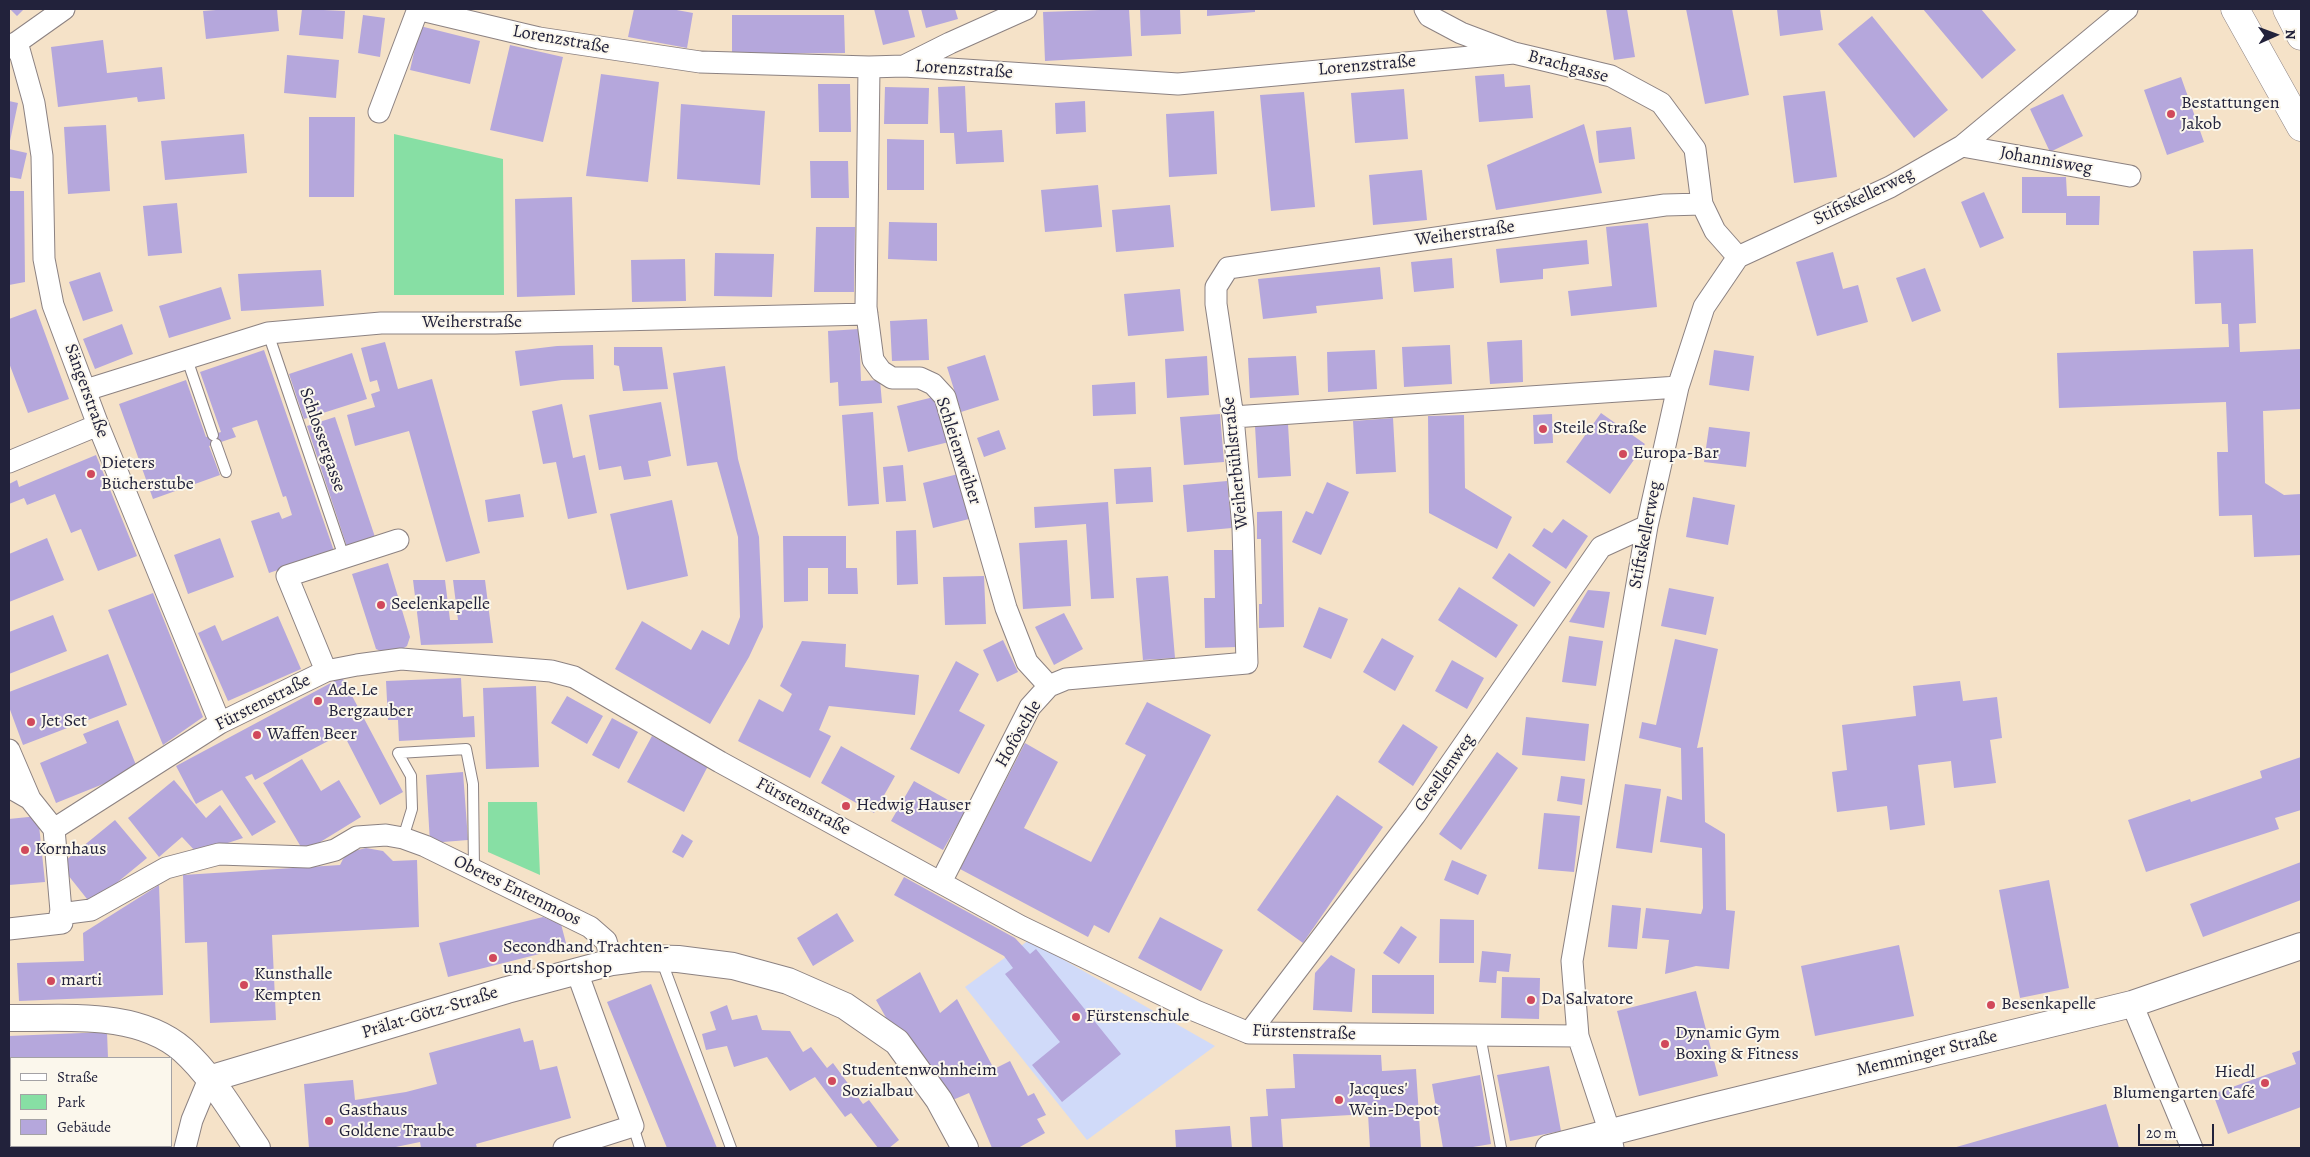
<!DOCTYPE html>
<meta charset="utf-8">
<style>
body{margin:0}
#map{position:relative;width:2310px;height:1157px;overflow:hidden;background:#f5e2c8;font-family:Alegreya,serif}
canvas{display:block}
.frame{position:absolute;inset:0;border:10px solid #22223b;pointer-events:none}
.legend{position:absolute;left:10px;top:1057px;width:162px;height:90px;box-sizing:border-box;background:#fbf7ec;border:1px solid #a4a2a5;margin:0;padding:6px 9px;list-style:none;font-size:15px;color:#22223b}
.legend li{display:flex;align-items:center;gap:10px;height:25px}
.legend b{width:25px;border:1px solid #a4a2a5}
.north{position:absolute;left:2250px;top:10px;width:50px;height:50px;-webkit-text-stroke:4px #fbf7ec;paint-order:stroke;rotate:88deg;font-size:14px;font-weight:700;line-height:20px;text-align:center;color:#22223b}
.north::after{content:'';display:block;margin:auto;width:18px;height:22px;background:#22223b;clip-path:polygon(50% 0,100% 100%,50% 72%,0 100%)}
.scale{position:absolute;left:2138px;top:1124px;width:76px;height:22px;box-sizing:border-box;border:2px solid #22223b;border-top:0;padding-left:6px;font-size:15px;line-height:18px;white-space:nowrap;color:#22223b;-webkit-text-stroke:4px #fbf7ec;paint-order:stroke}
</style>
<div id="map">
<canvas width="2310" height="1157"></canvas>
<div class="frame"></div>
<ul class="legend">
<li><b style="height:6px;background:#fff"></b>Straße</li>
<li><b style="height:14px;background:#87dfa4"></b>Park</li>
<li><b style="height:14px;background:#b5a7dc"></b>Gebäude</li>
</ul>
<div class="north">N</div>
<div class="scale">20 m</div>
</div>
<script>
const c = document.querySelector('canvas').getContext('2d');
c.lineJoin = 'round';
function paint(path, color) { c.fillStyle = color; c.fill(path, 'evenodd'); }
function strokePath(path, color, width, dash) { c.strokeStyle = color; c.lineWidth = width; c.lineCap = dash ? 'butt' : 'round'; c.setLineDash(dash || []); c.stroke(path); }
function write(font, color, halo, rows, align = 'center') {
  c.font = font + ' Alegreya,serif'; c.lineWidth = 4; c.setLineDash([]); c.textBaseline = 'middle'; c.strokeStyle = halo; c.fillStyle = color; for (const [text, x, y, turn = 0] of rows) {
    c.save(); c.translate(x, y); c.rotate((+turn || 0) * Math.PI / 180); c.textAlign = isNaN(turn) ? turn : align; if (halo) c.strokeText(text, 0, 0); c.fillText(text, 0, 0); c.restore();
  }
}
paint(new Path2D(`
 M1029,940L1215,1046L1087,1140L965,987Z`), '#d0daf9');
paint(new Path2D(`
 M394,134L503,159L504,295H394Z
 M488,802H537L540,875L488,852Z`), '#87dfa4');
paint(new Path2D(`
 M10,9H24L17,16Z
 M229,9H277L279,31L206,39L203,11Z
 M302,9L345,11L343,39L299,35Z
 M634,9H671L693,13L687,48L628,37Z
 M874,9H908L915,37L883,45Z
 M921,9H955L958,19L926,28Z
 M1129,9L1132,56L1045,61L1043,12Z
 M1140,9H1180L1181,34L1141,36Z
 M1207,9H1255V12L1207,16Z
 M1606,9H1627L1635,57L1614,60Z
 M1686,9H1732L1749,95L1705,104Z
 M1777,9H1820L1823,30L1780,36Z
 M1923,9H1981L2016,50L1982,79Z
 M363,15L385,18L380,57L358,53Z
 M732,15H844L845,53L732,54Z
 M1872,16L1948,110L1914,138L1838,44Z
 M420,26L480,41L470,84L410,70Z
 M103,40L107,73L162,67L165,99L138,102L137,97L58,107L51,47Z
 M510,45L563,57L543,142L490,130Z
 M287,55L339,60L336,98L284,93Z
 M601,74L659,82L648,182L586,176Z
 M1504,74L1505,87L1530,85L1533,118L1479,122L1475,76Z
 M2181,77L2204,142L2167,155L2144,90Z
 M818,84H850L851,132H819Z
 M965,86L967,132L1002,130L1004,162L956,164L954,133H940L938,87Z
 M885,87L929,88L928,124H884Z
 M1404,89L1408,139L1355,143L1351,93Z
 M1825,91L1837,177L1794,183L1783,96Z
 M1304,92L1315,207L1271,211L1260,95Z
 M2063,94L2083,136L2050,152L2030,109Z
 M9,101L18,103L10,141H9Z
 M1085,101L1086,132L1056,134L1055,103Z
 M681,104L765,111L760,185L677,179Z
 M1214,111L1217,174L1169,177L1166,114Z
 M309,117H355L354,197H309Z
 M1584,124L1602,193L1496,210L1487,165Z
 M106,125L110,191L68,194L64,127Z
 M1631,127L1635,159L1599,163L1596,131Z
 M244,134L247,173L165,180L161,141Z
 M887,139L924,140V190H887Z
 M9,149L27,153L21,179L9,177Z
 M810,161H848L849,198H811Z
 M1422,170L1427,220L1373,225L1369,175Z
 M2022,177H2066L2067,196H2100L2099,225H2066V213H2022Z
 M1098,185L1102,227L1045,232L1041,190Z
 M9,191H24L25,282L9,285Z
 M1984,192L2004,238L1980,248L1961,202Z
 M572,197L575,295L517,297L515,199Z
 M177,203L182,253L148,256L143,206Z
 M1170,205L1174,247L1116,252L1112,210Z
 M889,222L937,223V261L888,259Z
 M1648,223L1657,307L1571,316L1568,291L1612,286L1606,227Z
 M816,227H855L854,292H814Z
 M1587,240L1589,264L1543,269V279L1500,283L1496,249Z
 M2253,249L2256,323L2239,324L2240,352L2301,349V409L2263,411L2265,483L2284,495L2301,494V555L2254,557L2252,515L2219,516L2217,452H2228L2226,402L2059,408L2057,353L2229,347L2228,324H2222L2221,303L2195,304L2193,251Z
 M1833,252L1843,289L1858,285L1868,322L1817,336L1796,262Z
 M715,253L774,254L772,297L714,296Z
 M1452,258L1454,288L1414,292L1411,262Z
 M685,259L686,301L632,302L631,260Z
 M1380,267L1383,299L1316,306L1317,313L1263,319L1258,279Z
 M1925,268L1941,311L1912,322L1896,278Z
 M321,270L324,306L241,311L238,274Z
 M100,272L113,311L83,321L69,282Z
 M221,287L231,319L169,338L159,306Z
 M1180,289L1184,331L1128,336L1124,294Z
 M36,309L69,399L28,413L9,363V319Z
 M927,319L929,360L892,361L890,321Z
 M122,324L133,354L95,369L83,339Z
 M859,329L861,381L880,380L882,403L839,406L838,382L830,383L828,331Z
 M1522,340L1523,382L1490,384L1487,342Z
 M385,342L398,389L432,379L480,553L446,562L409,431L355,446L347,415L375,407L371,394L380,391L377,380L370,382L361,348Z
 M593,345L594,379L562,380L520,386L515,351L557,346Z
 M1450,345L1452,384L1404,387L1402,347Z
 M614,347H662L668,389L623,391L619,366L614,365Z
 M264,350L334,551L269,573L251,521L279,512L282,519L292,515L286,496L283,497L257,420L232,428L236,437L209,446L220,475L153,499L119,404L186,380L206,437L221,432L200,372Z
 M1375,350L1377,389L1328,392L1327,352Z
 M1714,350L1754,356L1749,391L1709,385Z
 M352,353L367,399L304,419L289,374Z
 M985,355L999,400L961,412L947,367Z
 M1207,356L1209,395L1167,398L1165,359Z
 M1296,356L1299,395L1250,398L1248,358Z
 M725,366L738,459L759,537L763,627L749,657L710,724L615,669L642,621L691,650L702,630L729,645L740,617L738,537L717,462L687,466L673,373Z
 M1135,382L1136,414L1093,416L1092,385Z
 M938,396L949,442L908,452L897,406Z
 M661,402L671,456L648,461L651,476L624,480L621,466L599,470L589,415Z
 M562,404L573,458L585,455L597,513L568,519L556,462L543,464L532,411Z
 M873,412L879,504L848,506L842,415Z
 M1601,413L1645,444L1610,494L1566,462Z
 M1220,414L1224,462L1184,465L1180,417Z
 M1552,414L1553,443L1534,444L1533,415Z
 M1464,415L1465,488L1512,517L1497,549L1429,513L1428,416Z
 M335,417L376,540L348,550L307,426Z
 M1393,418L1396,472L1356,474L1353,421Z
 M1288,424L1291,476L1258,478L1255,426Z
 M1709,427L1750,432L1746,467L1704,462Z
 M999,430L1006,449L984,457L977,438Z
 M96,455L137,556L98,571L81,529L71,533L55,494L27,505L24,498L9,504V484L17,480L19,487Z
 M903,465L906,501L886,502L883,467Z
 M1151,467L1153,502L1116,504L1114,469Z
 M958,474L969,519L933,528L923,483Z
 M1227,481L1232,528L1187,532L1183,485Z
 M1327,482L1349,492L1321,555L1292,542L1306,511L1313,514Z
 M520,494L524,517L488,522L485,500Z
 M1693,497L1735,505L1728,545L1686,537Z
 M672,500L688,576L627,590L610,514Z
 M1108,502L1114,598L1091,599L1086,524L1035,528L1034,507Z
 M1282,511L1284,627L1259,628V604H1262L1261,539H1257V512Z
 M1563,519L1588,536L1566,569L1532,546L1544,528L1552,533Z
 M916,530L918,584L897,585L896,531Z
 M783,536H846V568H857L858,594H828V568H808V601L784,602Z
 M47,538L64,580L9,602V554Z
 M220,538L234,577L188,594L174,555Z
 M1067,540L1071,606L1023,609L1019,543Z
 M1214,550H1234L1237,647L1205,648L1204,598H1215Z
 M1509,553L1551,582L1534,607L1492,578Z
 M388,563L410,637L407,646L397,652L385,653L376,649L352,574Z
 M984,576L986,624L945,625L943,577Z
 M1168,576L1175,658L1143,660L1136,578Z
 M413,580H445L450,620H458L453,580H485L493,643L421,645Z
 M1459,587L1518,625L1496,658L1438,620Z
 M1669,588L1714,597L1706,635L1661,626Z
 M1588,590L1610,592L1604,628L1569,622Z
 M153,593L203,717L163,745L108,610Z
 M1319,607L1348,619L1331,659L1303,647Z
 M1064,613L1083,649L1054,665L1035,627Z
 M53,615L67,651L9,674V632Z
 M278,616L301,669L228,701L198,633L215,625L222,641Z
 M1569,636L1603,641L1596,686L1562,682Z
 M1382,638L1414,656L1395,691L1363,672Z
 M1675,639L1718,649L1697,748L1703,747L1705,822L1725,834L1726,910L1735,911L1729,969L1696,966L1665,974L1669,940L1642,938L1646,908L1701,914L1703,908L1702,848L1660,842L1667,796L1682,800L1681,748L1639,738L1642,722L1656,725Z
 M1003,640L1018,672L997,682L983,650Z
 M802,641L846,644L845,667L919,675L915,715L829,706L819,730L831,736L810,778L738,741L759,699L783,712L792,694L780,686Z
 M108,654L127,705L23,745L9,707V692Z
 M1452,660L1484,678L1467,709L1435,691Z
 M956,661L979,674L959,711L985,725L959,774L910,749Z
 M342,677L403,792L380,805L343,733L255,780L252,774L245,777L276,822L252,836L222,790L196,804L176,766Z
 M461,678L463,717L474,716L475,737L399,741L398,720H388L386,681Z
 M1960,681L1963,701L1997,697L2002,738L1990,740L1996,783L1954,788L1951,761L1918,765L1925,825L1890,830L1887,806L1837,812L1832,772L1847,770L1842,725L1916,716L1913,686Z
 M536,686L539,767L486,769L483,688Z
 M567,696L603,716L587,744L551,723Z
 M1147,702L1211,735L1109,933L1094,925L1088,937L960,869L1025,743L1058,762L1024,828L1091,862L1146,755L1125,744Z
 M1526,717L1589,724L1585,761L1522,755Z
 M612,718L638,732L619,769L592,755Z
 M118,720L138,770L56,803L40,763L87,743L83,734Z
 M1403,724L1438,747L1413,786L1378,762Z
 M652,736L708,766L684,812L627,782Z
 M841,746L895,776L874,813L821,783Z
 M1497,752L1518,768L1461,850L1439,834Z
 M2301,757V810L2275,818L2279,829L2146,872L2128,820L2190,799L2191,802L2262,778L2260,771Z
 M302,759L321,791L339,780L361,817L304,852L263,783Z
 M463,772L468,840L430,843L426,775Z
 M1561,776L1585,779L1582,805L1557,801Z
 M174,780L206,818L220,805L243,838L197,853L182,837L159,857L128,818Z
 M914,781L966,810L943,850L891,821Z
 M1625,784L1661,789L1652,853L1616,848Z
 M1337,795L1383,827L1303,943L1257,910Z
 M1544,813L1580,816L1574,872L1538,869Z
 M38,816L45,882L9,885V819Z
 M115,820L147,858L91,904L60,865Z
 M682,834L693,841L683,858L672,852Z
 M366,848L383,851L393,861L417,860L419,927L272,935L276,1020L210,1023L207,942L185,943L183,875L340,865L343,859L350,852Z
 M1452,860L1487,875L1478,895L1444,880Z
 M2301,862V900L2203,937L2190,904Z
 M904,877L1015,938L1030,954L1036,949L1121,1054L1062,1102L1032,1065L1060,1042L1005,974L1013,968L1004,956L894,895Z
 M2049,880L2069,988L2020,998L1999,890Z
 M159,885L163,995L19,1001L17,963L84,961L83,933Z
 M1612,905L1641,908L1637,949L1608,947Z
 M837,913L854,941L813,966L797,938Z
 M543,917L561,924L567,947L448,977L439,943Z
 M1160,917L1223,950L1201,991L1138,958Z
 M1440,919L1474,920V963H1439Z
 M1401,926L1417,937L1399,964L1383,953Z
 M1899,945L1914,1016L1815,1036L1801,966Z
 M1482,951L1511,954L1509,972L1497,971L1496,983L1479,982Z
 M1331,955L1355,969L1352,1012L1313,1010L1315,973Z
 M920,972L940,1013L957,999L994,1069L1010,1061L1028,1096L1034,1093L1046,1115L1037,1119L1045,1133L1018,1148H992L969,1093L948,1102L897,1037L876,1000Z
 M1372,975H1434V1014L1372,1013Z
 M1502,977L1540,978L1539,1019L1501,1018Z
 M651,984L677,1050L717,1148H667L607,1002Z
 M1696,991L1718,1076L1639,1096L1617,1011Z
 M727,1005L732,1020L757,1015L762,1030L790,1031L803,1052L811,1047L827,1068L833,1063L863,1104L869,1100L899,1140L889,1148H878L851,1113L845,1117L815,1077L790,1091L767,1057L734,1067L727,1046L706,1050L702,1034L716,1030L710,1012Z
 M520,1028L524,1042L533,1040L540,1070L557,1066L571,1118L476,1144L477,1148H421L420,1142L391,1148H309L304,1084L353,1080L355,1100L406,1092L437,1084L429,1053Z
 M107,1032L108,1058H11V1116L9,1117V1036Z
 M2301,1050V1107L2228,1134L2213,1094L2296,1064L2292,1053Z
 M1293,1054L1381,1055L1382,1071L1416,1069L1421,1148H1370L1368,1114L1281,1119L1283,1148H1252L1250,1117L1268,1116L1266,1089L1295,1088Z
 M1549,1066L1561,1131L1510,1141L1497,1075Z
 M1480,1075L1491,1144L1467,1148H1443L1432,1084Z
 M2106,1104L2119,1148H1953Z
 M1230,1126L1232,1148H1176L1175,1130Z`), '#b5a7dc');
const service = new Path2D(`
 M268,333L344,557
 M187,359L213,435
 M216,444L226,472
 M403,838L412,809L411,776L398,753L466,749L473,784L474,870
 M661,959L731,1148
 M1480,1035L1501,1148
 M633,1126L640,1148`);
const minor = new Path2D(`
 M417,9L539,38L700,62L869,67L904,66L1178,84L1514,53
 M1425,9L1429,16L1461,33L1514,53L1611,76L1661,103L1695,149L1702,204L1715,231L1738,257
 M17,42L34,103L42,156L44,259L53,305L98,425L220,723
 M9,48L64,9
 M904,66L950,43L1026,9
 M869,67L866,307L873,360L881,371L892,378H920L933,384L945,397L1006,608L1027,662L1049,686
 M379,112L418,9
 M1962,146L2130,176
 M86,390L268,333L381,323H495L867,314
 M1233,417L1678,387
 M9,462L98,425
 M326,671L287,576L398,540
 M9,750L30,799
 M9,787L30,799L54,829
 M54,829L220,723L326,671L357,665L401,659L551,671L574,677L720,762L1020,926L1196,1011L1249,1033L1578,1036
 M941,882L1030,707L1049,686L1066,679L1247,663L1243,528L1233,417L1216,304V287L1228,268L1665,205L1702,204
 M60,914L91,910L166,868L219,854L308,857L335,850L357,837L386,835L403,838L425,846L590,927L606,941L612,962
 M9,929L62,923L54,829
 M2132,1004L2192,1148
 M1249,1033L1415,815L1601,547L1647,526
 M185,1148L192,1120L209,1079
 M564,1148L633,1126L577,972
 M1613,1148L1610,1133L1578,1036L1572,961L1647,526L1678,387L1704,307L1738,257L1890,187L1962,146L2127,9`);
const tertiary = new Path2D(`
 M9,1018C65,1019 137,1010 183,1050C213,1077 234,1115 257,1148
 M209,1079L507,990L612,962L642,958L678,959L733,966L788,981L845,1006L897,1042L939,1100L965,1148
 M1549,1148L1701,1109L2132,1004L2301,946`);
const primary = new Path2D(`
 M2235,9L2301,127
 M2287,9L2301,36`);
strokePath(service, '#8c8282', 12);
strokePath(minor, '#8c8282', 23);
strokePath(tertiary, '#8c8282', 28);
strokePath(primary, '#8c8282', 29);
strokePath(service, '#fff', 10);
strokePath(minor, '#fff', 21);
strokePath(tertiary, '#fff', 26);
strokePath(primary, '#fff', 28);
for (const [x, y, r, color] of [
 [2171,114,5,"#d1495b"],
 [1543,429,5,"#d1495b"],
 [1623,454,5,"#d1495b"],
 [91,474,5,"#d1495b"],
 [381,605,5,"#d1495b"],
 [318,701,5,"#d1495b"],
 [31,722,5,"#d1495b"],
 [257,735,5,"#d1495b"],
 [846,806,5,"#d1495b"],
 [25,850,5,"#d1495b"],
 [493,958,5,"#d1495b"],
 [51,981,5,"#d1495b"],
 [244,985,5,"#d1495b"],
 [1531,1000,5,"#d1495b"],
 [1991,1005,5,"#d1495b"],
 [1076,1017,5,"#d1495b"],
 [1665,1044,5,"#d1495b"],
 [832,1081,5,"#d1495b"],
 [2265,1083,5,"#d1495b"],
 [1339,1100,5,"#d1495b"],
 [329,1121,5,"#d1495b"]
]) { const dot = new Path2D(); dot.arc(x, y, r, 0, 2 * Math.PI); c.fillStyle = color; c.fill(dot); strokePath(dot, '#fbf7ec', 2); }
write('18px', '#22223b', '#fbf7ec', [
 ["Lorenzstraße",561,40,10],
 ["Lorenzstraße",1367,66,-5],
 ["Brachgasse",1568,67,15],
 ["Lorenzstraße",964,70,4],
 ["Johannisweg",2046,161,10],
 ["Stiftskellerweg",1864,197,-26],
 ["Weiherstraße",1465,234,-8],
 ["Weiherstraße",472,323],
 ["Sängerstraße",86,391,70],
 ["Schlossergasse",322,440,71],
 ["Schleienweiher",958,451,72],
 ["Weiherbühlstraße",1236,463,-96],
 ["Stiftskellerweg",1646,535,-79],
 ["Fürstenstraße",263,703,-27],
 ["Hoföschle",1019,734,-60],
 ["Gesellenweg",1445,773,-55],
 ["Fürstenstraße",803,807,28],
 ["Oberes Entenmoos",517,891,26],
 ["Prälat-Götz-Straße",430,1013,-17],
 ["Fürstenstraße",1304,1033,2],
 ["Memminger Straße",1927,1054,-14]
]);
write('18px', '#22223b', '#fbf7ec', [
 ["Bestattungen",2181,104],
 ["Jakob",2181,125],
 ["Steile Straße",1553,429],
 ["Europa-Bar",1633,454],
 ["Dieters",101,464],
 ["Bücherstube",101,485],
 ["Seelenkapelle",391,605],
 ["Ade.Le",328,691],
 ["Bergzauber",328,712],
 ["Jet Set",41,722],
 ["Waffen Beer",267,735],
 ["Hedwig Hauser",856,806],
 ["Kornhaus",35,850],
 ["Secondhand Trachten-",503,948],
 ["und Sportshop",503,969],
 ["Kunsthalle",254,975],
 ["Kempten",254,996],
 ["marti",61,981],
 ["Da Salvatore",1541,1000],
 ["Besenkapelle",2001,1005],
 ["Fürstenschule",1086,1017],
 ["Dynamic Gym",1675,1034],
 ["Boxing & Fitness",1675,1055],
 ["Studentenwohnheim",842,1071],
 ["Sozialbau",842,1092],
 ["Hiedl",2255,1073,"right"],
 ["Blumengarten Café",2255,1094,"right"],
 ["Jacques'",1349,1090],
 ["Wein-Depot",1349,1111],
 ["Gasthaus",339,1111],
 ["Goldene Traube",339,1132]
], 'left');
</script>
